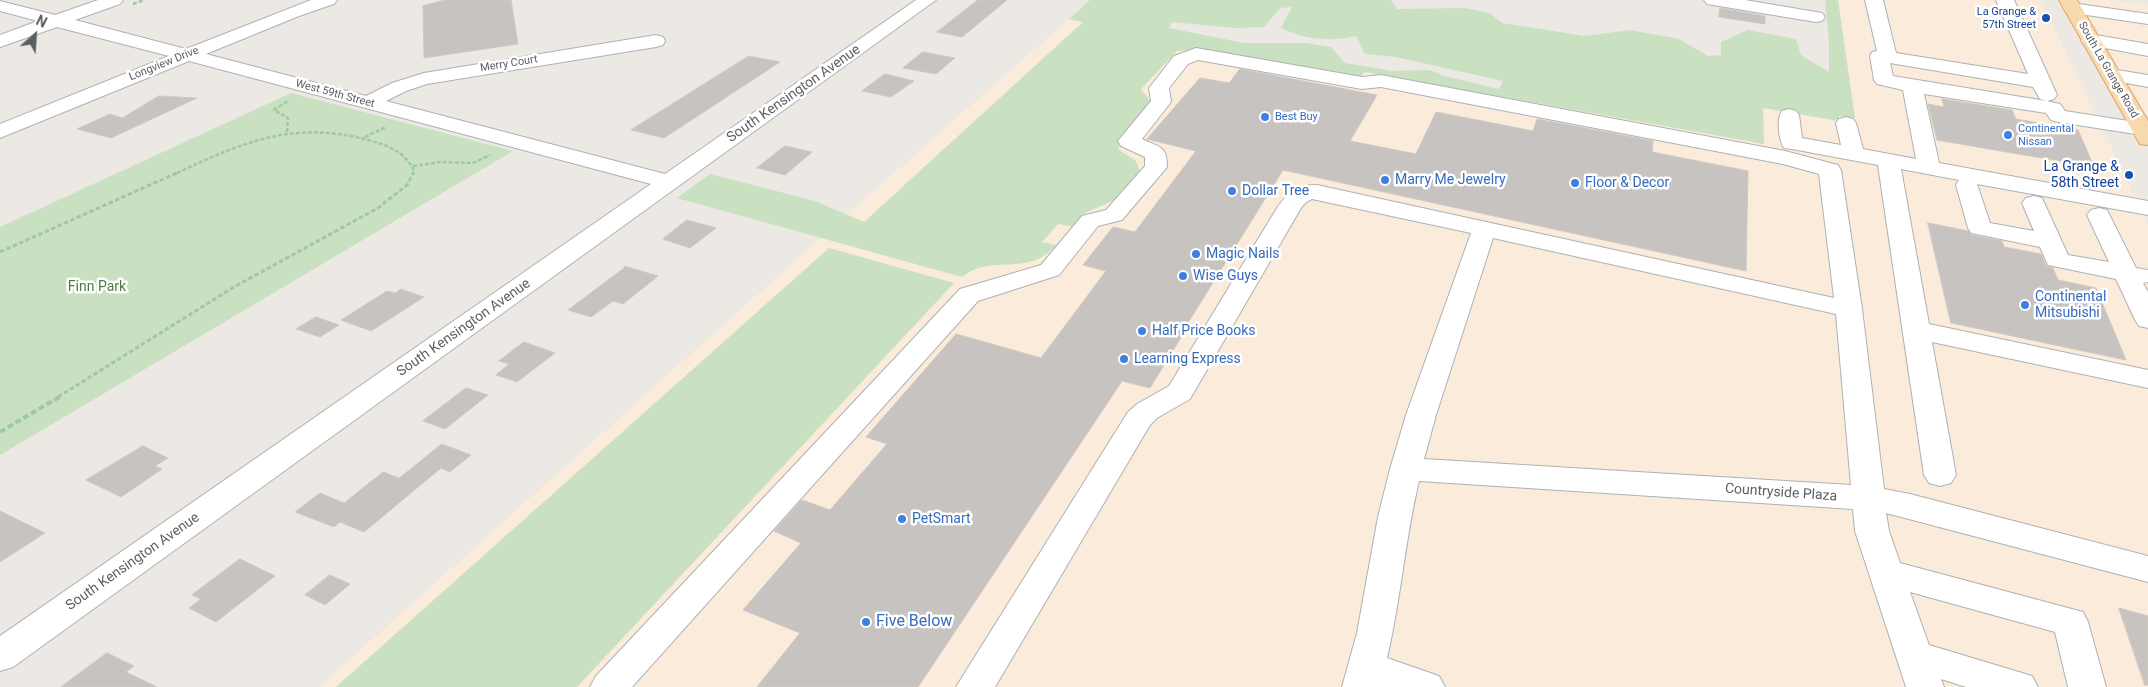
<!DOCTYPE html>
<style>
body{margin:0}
#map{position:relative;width:2148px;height:687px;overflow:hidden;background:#ece8e3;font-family:Roboto,sans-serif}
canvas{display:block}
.north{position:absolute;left:10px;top:10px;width:50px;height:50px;-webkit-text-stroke:4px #fff;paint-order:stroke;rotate:26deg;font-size:14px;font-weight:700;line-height:20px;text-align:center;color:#5b5f62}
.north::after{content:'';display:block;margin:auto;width:18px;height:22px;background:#5b5f62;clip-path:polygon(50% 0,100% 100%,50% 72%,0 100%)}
</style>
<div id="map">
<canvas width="2148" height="687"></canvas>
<div class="north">N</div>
</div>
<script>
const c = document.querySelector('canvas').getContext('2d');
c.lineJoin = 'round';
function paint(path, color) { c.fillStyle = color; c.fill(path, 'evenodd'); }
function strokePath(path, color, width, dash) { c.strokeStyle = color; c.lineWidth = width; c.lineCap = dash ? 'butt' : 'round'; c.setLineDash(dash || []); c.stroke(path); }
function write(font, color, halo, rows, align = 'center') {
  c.font = font + ' Roboto,sans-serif'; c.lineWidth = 5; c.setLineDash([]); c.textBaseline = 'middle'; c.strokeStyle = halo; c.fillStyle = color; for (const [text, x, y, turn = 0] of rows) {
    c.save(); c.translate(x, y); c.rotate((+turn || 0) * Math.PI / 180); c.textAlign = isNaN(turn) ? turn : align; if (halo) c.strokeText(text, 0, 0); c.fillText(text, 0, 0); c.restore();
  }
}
paint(new Path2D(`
 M1838,0H2041L2148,225V687H319L846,215L1069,19L1764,144L1763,108L1838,121L1839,115L1855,118Z
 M2078,0H2110L2148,5V121Z`), '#faebda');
paint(new Path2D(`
 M1090,0H1391L1397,9L1464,8L1490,13L1502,23L1585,36L1630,30L1679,39L1708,56L1721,55V42L1748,30L1796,39L1801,55L1829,72V41L1825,0H1838L1855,118L1839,116V121L1763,108L1764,144L1365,72L1360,78L1206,50L1177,51L1141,89L1151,102L1118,139L1119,150L1136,161L1140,172L1121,197L1083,214L1073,227L1058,224L1042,242L1056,245C1032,273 1005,259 975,269C971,271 966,274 962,277L677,198L710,174L815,201L864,222L1083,22L1069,19ZM1292,7L1281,28C1306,40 1329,42 1356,36L1365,54L1396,57L1503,81L1499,89L1444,76L1430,70L1392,71L1345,63L1331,47L1306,43H1244L1169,28L1172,22L1236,28L1264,27L1280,8Z
 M291,93L513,151L0,455V227Z
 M829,248L954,283L577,687H336Z`), '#c9e1c1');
const building = new Path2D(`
 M445,0H511L518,44L424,58L423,6Z
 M978,0H1007L962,37L937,32Z
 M1720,8L1765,16V24L1719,17Z
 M923,52L955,58L936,74L903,68Z
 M749,56L780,62L664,138L631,130Z
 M1240,69L1377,95L1350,141L1416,154L1436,112L1533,131L1537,119L1653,141L1652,152L1748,171L1746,271L1283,170L1186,326H1188L1150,388L1122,381L918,687H757L800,633L743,610L801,543L774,531L802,500L830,510L887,444L866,437L956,334L1041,358L1106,271L1083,265L1113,227L1135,232L1196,151L1147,139L1200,78L1229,83Z
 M885,74L914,81L891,97L862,91Z
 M159,96L197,98L111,138L77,129L110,114L122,118Z
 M1942,99L2012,110L2016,119L2078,130L2094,167L1937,140L1928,104L1944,107Z
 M785,146L812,152L785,175L757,168Z
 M687,220L716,228L690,248L663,239Z
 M1928,223L1968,231L1971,235L2002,241L2004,247L2041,254L2046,266L2053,268L2058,280L2096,288L2126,360L1951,323Z
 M624,266L658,276L623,304L613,301L591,317L568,310L624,268Z
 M401,289L424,297L371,331L341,320L387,291L395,293Z
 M316,317L339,325L320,337L296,329Z
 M524,342L555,353L517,382L496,375L509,364L499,361Z
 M466,388L488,395L445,429L423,421Z
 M442,444L471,455L450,472L441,468L364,532L340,522L334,527L295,512L320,493L344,503L383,472L399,478Z
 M143,446L168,458L155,466L162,469L121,497L86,480Z
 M0,511L45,533L0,562Z
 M240,559L275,576L216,622L189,608L201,599L192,595Z
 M330,575L350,584L325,605L305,595Z
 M2119,608L2148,616V685H2145Z
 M107,653L134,666L126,672L157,687H61Z`);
paint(building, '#c7c3c0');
strokePath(building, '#d0c8c2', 1);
const minor = new Path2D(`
 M98,0H123L120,4L75,20L186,49L311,0H337L334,4L299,16L206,54L366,96L392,83L424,73L656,35L663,37L665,41L663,45L656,47L427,84L406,91L386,101L665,174L916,0H936L13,667L0,671V636L651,184L189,61L0,138V124L169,56L57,27L0,47V35L38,21L0,11V1L55,15Z
 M1704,0H1745L1816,12L1822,13L1825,17L1822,21L1816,22L1713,5L1707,4Z
 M1865,0H1883L1896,53L2028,74L1996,0H2014L2057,95L2054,99L2047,101L2060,104L2065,111L2148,124V134L2142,135L2058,122L2051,120L2046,113L1924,94L1939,163L2148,201V215L1977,184L1990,223L2034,231L2022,203L2026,198L2034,196L2042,198L2068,255L2109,262L2087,215L2091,210L2099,208L2107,210L2136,268L2148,270V282L2143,283L2148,292V328L2139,326L2135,320L2116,279L2048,265L2040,247L1971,233L1968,228L1956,185L1959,180L1901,169L1929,324L2148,370V388L1932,342L1956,475L1951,483L1940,486L1929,483L1924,475L1878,165L1792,149L1784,148C1779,140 1776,119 1782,111L1789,109L1796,111L1799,115L1802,138L1841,145L1836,123L1839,119L1846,117L1853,119L1856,123L1863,149L1916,159L1903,90L1877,84L1874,80L1870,56L1872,52L1877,51ZM1890,63L2033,87L2040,99L2046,101L1893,76Z
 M2072,3L2148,14V24L2066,12L2063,8L2066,4Z
 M2090,34L2148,44V56L2083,44L2081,40L2083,36Z
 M1196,48L1362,77L1381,75L1785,151L1838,165L1841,170L1862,309L1884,489L1910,494L2148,556V582L1886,513L1889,531L1900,563L2083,612L2088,622L2106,687H2068L2055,632L1910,592L1929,645L2032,676L2038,687H1966L1941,679L1944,687H1906L1855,531L1853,509L1419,481C1405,539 1401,599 1387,658L1439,676L1445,687H1342L1357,633L1378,517L1390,469L1406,415L1471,233L1312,199L1306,202L1301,208L1190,399L1157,418L1150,425L995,687H956L1128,412L1137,404L1169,386L1277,208C1288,192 1297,185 1317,185L1834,298L1819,174L1783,164L1381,87L1362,89L1198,60L1188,64L1169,88L1171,102L1142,139C1160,148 1167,145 1167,167L1122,220L1098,226L1059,275L978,301L632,687H590L596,676L960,289L1041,265L1082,216L1106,210L1145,166V157L1121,146L1118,141L1151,101L1149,88L1174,56ZM1493,238L1836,314L1851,485L1424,459L1436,415Z
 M2111,69L2148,75V87L2104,79L2101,75L2104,71Z`);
const major = new Path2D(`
 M2059,0H2077L2148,121V145L2140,144L2137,139Z`);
strokePath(minor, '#aeb1b4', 2);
strokePath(major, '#e2a366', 2);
strokePath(new Path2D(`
 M133,4L144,0
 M287,132L288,118L274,110L288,101
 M365,137L386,127
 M413,166L441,162L473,163L490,155
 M177,173C243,142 294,120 368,140C387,145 406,152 414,171L413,173`), '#a0c8a1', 2.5, [4, 2]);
strokePath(new Path2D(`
 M0,252L179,172
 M58,397L234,287L378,208L407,185L414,172`), '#a0c8a1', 3, [4.5, 2.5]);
strokePath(new Path2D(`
 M0,432L61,396`), '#a0c8a1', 4, [6, 3]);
paint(minor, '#fff');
paint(major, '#f6daae');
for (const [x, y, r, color] of [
 [2046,18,5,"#1a4fb4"],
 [1265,117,5,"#3f7fe0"],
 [2008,135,5,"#3f7fe0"],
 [2129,175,5,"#1a4fb4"],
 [1385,180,5,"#3f7fe0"],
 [1575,183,5,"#3f7fe0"],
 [1232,191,5,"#3f7fe0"],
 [1196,254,5,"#3f7fe0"],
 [1183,276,5,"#3f7fe0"],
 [2025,305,5,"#3f7fe0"],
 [1142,331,5,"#3f7fe0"],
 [1124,359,5,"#3f7fe0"],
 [902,519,5,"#3f7fe0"],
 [866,622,5,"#3f7fe0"]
]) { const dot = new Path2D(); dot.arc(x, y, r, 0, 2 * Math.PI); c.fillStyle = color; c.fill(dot); strokePath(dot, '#fff', 2); }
write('11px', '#164399', '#fff', [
 ["La Grange &",2036,12],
 ["57th Street",2036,25]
], 'right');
write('11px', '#5b5f62', '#fff', [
 ["Longview Drive",164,64,-22],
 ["Merry Court",509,64,-9],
 ["South La Grange Road",2108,70,60],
 ["West 59th Street",335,94,15]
]);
write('11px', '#366cbe', '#fff', [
 ["Best Buy",1275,117],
 ["Continental",2018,129],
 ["Nissan",2018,142]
], 'left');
write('14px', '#5b5f62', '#fff', [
 ["South Kensington Avenue",794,94,-35],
 ["South Kensington Avenue",464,328,-35],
 ["Countryside Plaza",1781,493,4],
 ["South Kensington Avenue",133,562,-35]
]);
write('14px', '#164399', '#fff', [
 ["La Grange &",2119,167],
 ["58th Street",2119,183]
], 'right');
write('14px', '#366cbe', '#fff', [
 ["Marry Me Jewelry",1395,180],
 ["Floor & Decor",1585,183],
 ["Dollar Tree",1242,191],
 ["Magic Nails",1206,254],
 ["Wise Guys",1193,276],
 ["Continental",2035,297],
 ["Mitsubishi",2035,313],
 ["Half Price Books",1152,331],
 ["Learning Express",1134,359],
 ["PetSmart",912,519]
], 'left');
write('14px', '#497e3d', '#fff', [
 ["Finn Park",97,287]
]);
write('16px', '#366cbe', '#fff', [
 ["Five Below",876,622]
], 'left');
</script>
